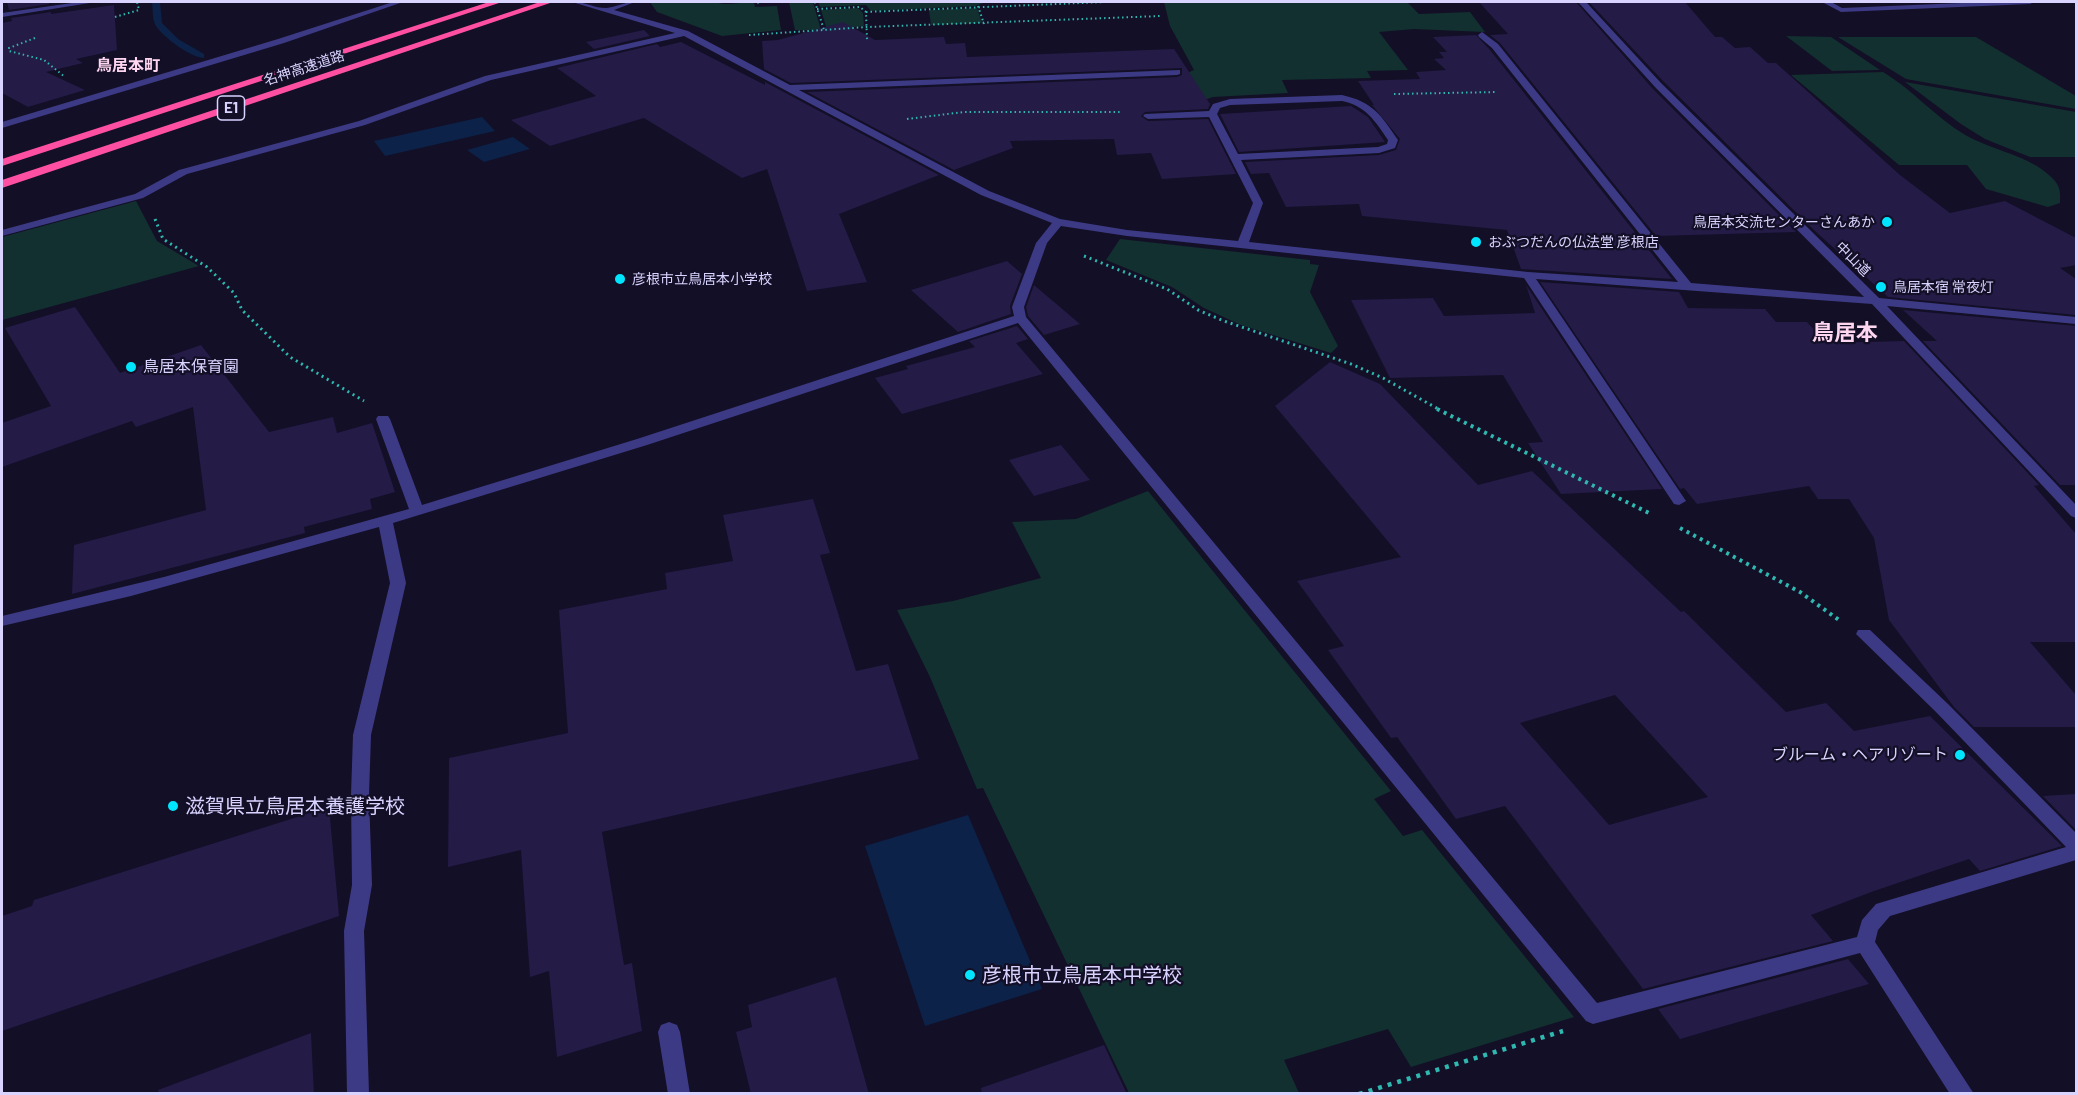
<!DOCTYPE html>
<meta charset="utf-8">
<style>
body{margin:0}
#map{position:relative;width:2078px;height:1095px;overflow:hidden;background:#130f26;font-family:Barlow,sans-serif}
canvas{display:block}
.frame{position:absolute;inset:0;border:3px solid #d9d4ff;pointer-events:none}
</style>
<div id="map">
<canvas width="2078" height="1095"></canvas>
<div class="frame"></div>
</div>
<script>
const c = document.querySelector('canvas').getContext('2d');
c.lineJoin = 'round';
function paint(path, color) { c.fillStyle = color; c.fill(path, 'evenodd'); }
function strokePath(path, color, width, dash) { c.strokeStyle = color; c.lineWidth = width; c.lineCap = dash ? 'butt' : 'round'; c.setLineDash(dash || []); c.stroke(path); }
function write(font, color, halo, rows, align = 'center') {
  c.font = font + ' Barlow,"Noto Sans JP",sans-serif'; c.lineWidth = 4.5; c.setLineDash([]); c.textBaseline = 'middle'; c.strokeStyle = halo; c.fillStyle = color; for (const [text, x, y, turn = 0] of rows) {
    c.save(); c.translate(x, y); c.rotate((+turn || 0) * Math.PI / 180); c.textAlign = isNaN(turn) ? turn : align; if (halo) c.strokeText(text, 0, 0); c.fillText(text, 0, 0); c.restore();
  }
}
paint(new Path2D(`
 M650,2H716C726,7 742,1 754,3L755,7L777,6L781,30L722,36L657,12Z
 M789,2H813L821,30H795Z
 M818,2H1075L983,3L975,6L871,11L866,5L820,7Z
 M1164,2H1407L1419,14L1470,12L1485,32L1414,29L1379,32L1408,70L1367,71L1371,78L1282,80L1288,93L1213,97L1201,101L1187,73L1194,70L1170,26Z
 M858,8L863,13L864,26L827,30L821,10Z
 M977,8L982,23L931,25L929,10Z
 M1786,36L1831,37L1880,70L1832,71Z
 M1838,37H1976L2076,96V109L1906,79Z
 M1883,72C1915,91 1939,122 1973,139C1999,152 2036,158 2055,181C2061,188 2060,195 2060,203L2048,207L1986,189L1967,165H1899L1791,75Z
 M1905,82L2076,112V157H2030L1985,139L1961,124Z
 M136,201L157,241L199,266L2,320V237Z
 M1120,239L1310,260V264L1319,265L1310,292L1338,346L1331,353L1241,325L1204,308L1172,287L1106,260Z
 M1148,491L1391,791L1374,799L1403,836L1422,830L1574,1017L1411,1067L1388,1029L1284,1060L1299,1093H1129L983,788L977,789L930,677L897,610L953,601L1041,578L1012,522L1076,519Z`), '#12302f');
paint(new Path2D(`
 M482,117L495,131L385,156L374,141Z
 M513,137L530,149L484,162L467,150Z
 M968,815L1042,989L925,1026L865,846Z`), '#0c2248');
paint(new Path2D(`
 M152,2H160L162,23L178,39L204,54V58C191,58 163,37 156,26C152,20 153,9 152,2Z`), '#0c2248');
paint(new Path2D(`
 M7,2H49V4L9,10Z
 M1479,2H1576L1653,89L1796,232L1656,236L1500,43L1490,35L1508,34Z
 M1589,2H1685L1715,37H1722L1735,48L1750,47L1768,63H1776L1900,175L1950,213L2005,201L2076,238V265L2060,268L2076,279V315L1888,297L1815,231L1663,81Z
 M114,5L117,50L76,59L83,63L46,72L85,90L28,107L2,93V23L12,21L11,18L51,12V14Z
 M843,22L875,40L944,37L946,44L965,43L967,57L1174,49L1210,104L1208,109L1145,112L1141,116L1148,121L1208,119L1236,174L1162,179L1151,153L1117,155L1114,139L1010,141L1013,148L954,170L807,92L1177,77L1182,75V68L791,83L764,69L762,41L778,40Z
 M644,30L650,36L594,49L586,42Z
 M1476,35L1490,50L1672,279L1521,269L1507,230L1362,216L1359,204L1286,207L1269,173L1251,174L1245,162L1379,155L1396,150L1400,139L1372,105H1374L1358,81L1420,79L1416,72L1446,70L1434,59L1444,58L1439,52H1447L1433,37Z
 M681,42L765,85V82L939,175L839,214L867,282L807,291L767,169L742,178L644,118L550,146L511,120L596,96L557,68L657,44L660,47Z
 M1351,106L1368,117L1385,142L1239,152L1220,114Z
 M1007,261L1022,274L1010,306L1011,314L958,332L911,290Z
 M1540,282L1679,292L1688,308L1765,309L1776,322H1807L1826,343L1904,341L2039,485L2034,486L2076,534V642H2030L2076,695V727H1974L1954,707L1889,620L1874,538L1849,499H1818L1809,486L1697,504L1684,488L1680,489Z
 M1034,285L1080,324L1044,335L1028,316L1026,307Z
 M1526,285L1662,489L1561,494L1528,443L1543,442L1503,375L1390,378L1351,300L1433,298L1444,316L1535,313Z
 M75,307L120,373L201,345L269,432L333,417L337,433L372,423L395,492L370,499L372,509L304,527L305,533L72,594L74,545L206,510L193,407L136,427L132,421L2,467V423L51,406L5,328Z
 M1903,310L2076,326V485H2060L1923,341H1937Z
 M1017,326L1028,339L1016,343L1043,374L902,414L875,378L908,369L906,366L975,347L969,341Z
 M1330,362L1380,384L1478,485L1532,471L1681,612L1684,611L1786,712L1826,703L1854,731L1930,716L2062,846L1980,871L1969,859L1874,891L1811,915L1833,941L1643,989L1505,806L1456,819L1397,737L1391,738L1328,650L1344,646L1297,581L1401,557L1275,406ZM1615,695L1708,797L1609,825L1520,723Z
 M1061,445L1090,480L1034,496L1009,460Z
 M813,499L830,553L820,555L856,671L888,664L919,759L602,832L624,965L632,963L642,1031L557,1057L549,971L530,977L521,850L448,867L449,758L568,733L559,610L667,589L665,573L733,561L723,515Z
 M2076,794V830L2043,796Z
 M329,807L339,916L2,1031V916L32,906L34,900Z
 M1848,959L1869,984L1680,1039L1658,1009Z
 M836,977L869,1094H751L736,1032L752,1027L748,1005Z
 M311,1033L314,1094H159L158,1090Z
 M1104,1045L1127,1094H982L981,1088Z`), '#241b47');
strokePath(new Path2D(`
 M758,2V6
 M815,2L824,30
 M978,6L984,24
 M817,9L860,7L866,12L867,40
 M866,12L1105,2
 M115,17L139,10L137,2
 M749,35L867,27L1161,16
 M35,38L9,48V51L44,60L65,77
 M1394,94L1497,92
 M907,119L964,112H1121`), '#2fb8b0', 2, [1.5, 3]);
strokePath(new Path2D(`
 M155,219L163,239L207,267L234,293L242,310L290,357L364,401
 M1084,256L1167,289L1198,310L1224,321L1351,364L1383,378L1440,410`), '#2fb8b0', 3, [2, 4]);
strokePath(new Path2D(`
 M1437,409L1649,513
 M1680,528L1800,592L1839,620`), '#2fb8b0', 4, [3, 4.5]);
strokePath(new Path2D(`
 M1359,1094L1563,1031`), '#2fb8b0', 4.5, [4, 6]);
paint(new Path2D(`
 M79,2H96L2,17V13Z
 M393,2H403L284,43L2,128V122L278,39Z
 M572,2C584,1 594,8 606,8C616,7 624,2 635,2L614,10L688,31L790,85L1180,70V74L1177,75L799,90L989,191L1060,219L1127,230L1238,241L1253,203L1209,117L1148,119L1143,116L1145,114L1209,111L1213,104L1230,99L1342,95C1373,102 1381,115 1398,140L1395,148L1379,153L1241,160L1263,203L1249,242L1528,272L1678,282L1492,48L1479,37L1478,35L1482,32L1498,44L1691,283L1864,297L1655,87L1578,2H1586L1661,83L1879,298L2076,317V324L1887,306L2076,505V518L2071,516L1872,304L1536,279L1686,501L1679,505L1674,504L1524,278L1127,236L1061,226L1047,243L1024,307L1026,317L1597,1003L1857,937L1862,920L1876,904L2066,847L1936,712L1856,634L1858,630H1870L1948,704L2076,833V860L1890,916L1878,930L1875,942L1974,1094H1950L1860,953L1593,1024L1586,1021L1018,323L647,445L393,523L406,583L371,735L369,795L372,885L364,931L369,1094H347L344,931L352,885L351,795L353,735L390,583L379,527L131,596L2,626V616L164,577L409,509L376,419L378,416H388L390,419L422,505L637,439L1014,316L1012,307L1036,243L1052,223L981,195L684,36L491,80L365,125L187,174L143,198L2,236V230L135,194L179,170L359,121L485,76L675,33ZM1342,101C1366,106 1375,121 1388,140L1387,144L1378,147L1238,154L1217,114L1220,108L1230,105Z
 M1822,2H1831L1842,8L1986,2H2034L2030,4L1841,12Z
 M669,1022L677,1025L680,1032L690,1094H668L658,1032L661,1025Z`), '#3d3a85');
paint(new Path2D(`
 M489,2H502L2,166V159Z
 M540,2H553L2,188V180Z`), '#ff4fa3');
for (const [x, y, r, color] of [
 [1887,222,6,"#00e5ff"],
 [1476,242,6,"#00e5ff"],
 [620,279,6,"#00e5ff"],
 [1881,287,6,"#00e5ff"],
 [131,367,6,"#00e5ff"],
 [1960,755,6,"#00e5ff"],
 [173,806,6,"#00e5ff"],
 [970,975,6,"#00e5ff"]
]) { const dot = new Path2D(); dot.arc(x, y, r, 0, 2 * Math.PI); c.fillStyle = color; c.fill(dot); strokePath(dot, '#130f26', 2); }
write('14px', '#d9d4ff', '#130f26', [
 ["名神高速道路",304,68,-18],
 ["中山道",1853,259,45]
]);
write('14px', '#d9d4ff', '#130f26', [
 ["鳥居本交流センターさんあか",1875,222,"right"],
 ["おぶつだんの仏法堂 彦根店",1488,242],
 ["彦根市立鳥居本小学校",632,279],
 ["鳥居本宿 常夜灯",1893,287]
], 'left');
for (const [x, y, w] of [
 [231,108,27]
]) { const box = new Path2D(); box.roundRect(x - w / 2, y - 12, w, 24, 4.5); c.fillStyle = '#130f26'; c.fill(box); strokePath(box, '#d9d4ff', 1.5); }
write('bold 15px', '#d9d4ff', null, [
 ["E1",231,108]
]);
write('bold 16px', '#ffd6f0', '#130f26', [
 ["鳥居本町",128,66]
]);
write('16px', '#d9d4ff', '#130f26', [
 ["鳥居本保育園",143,367],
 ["ブルーム・ヘアリゾート",1948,755,"right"]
], 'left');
write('20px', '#d9d4ff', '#130f26', [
 ["滋賀県立鳥居本養護学校",185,806],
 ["彦根市立鳥居本中学校",982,975]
], 'left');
write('bold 22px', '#ffd6f0', '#130f26', [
 ["鳥居本",1845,333]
]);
</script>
